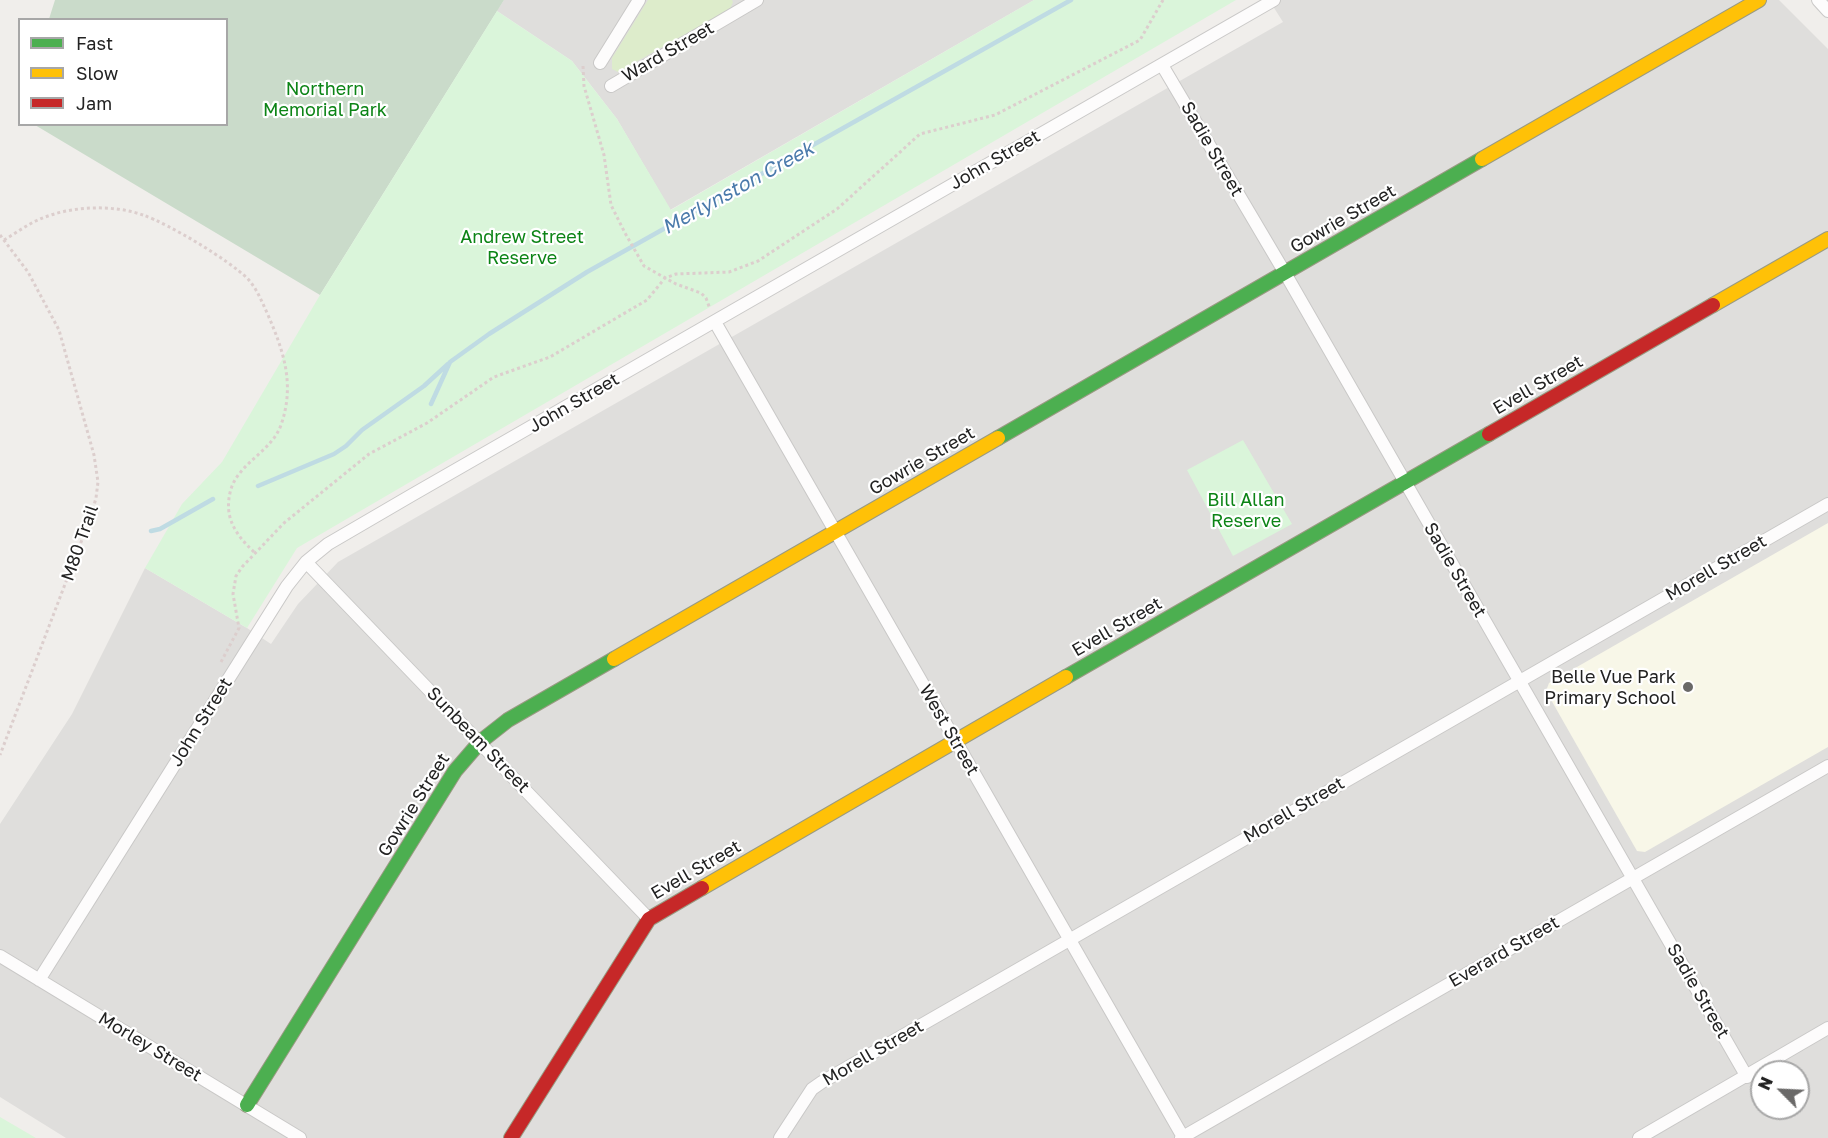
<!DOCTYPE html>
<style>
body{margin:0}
#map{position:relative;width:1828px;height:1138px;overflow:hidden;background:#f0eeeb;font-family:"Golos Text",sans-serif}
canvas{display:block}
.legend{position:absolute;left:18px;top:18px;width:210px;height:108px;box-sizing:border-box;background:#fff;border:2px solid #a7a7a7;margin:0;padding:8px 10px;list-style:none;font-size:18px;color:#222}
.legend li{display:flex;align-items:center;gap:12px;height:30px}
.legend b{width:30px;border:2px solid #a7a7a7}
.north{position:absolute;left:1750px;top:1060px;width:60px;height:60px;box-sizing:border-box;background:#fff;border:2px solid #a7a7a7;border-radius:50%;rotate:294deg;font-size:16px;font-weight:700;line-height:24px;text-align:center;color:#222}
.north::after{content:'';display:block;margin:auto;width:21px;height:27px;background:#6a6968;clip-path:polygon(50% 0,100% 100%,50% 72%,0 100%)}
</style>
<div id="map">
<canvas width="1828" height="1138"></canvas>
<ul class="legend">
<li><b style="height:8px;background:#4caf50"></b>Fast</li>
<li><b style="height:8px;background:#ffc107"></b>Slow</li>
<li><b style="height:8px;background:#c62828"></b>Jam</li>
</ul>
<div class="north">N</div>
</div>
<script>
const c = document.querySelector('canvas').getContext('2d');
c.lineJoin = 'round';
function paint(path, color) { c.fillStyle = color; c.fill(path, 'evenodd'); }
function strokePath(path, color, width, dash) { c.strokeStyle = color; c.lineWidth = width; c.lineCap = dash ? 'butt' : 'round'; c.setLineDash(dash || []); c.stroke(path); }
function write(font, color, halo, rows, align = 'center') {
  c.font = font + ' "Golos Text",sans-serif'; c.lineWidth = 4.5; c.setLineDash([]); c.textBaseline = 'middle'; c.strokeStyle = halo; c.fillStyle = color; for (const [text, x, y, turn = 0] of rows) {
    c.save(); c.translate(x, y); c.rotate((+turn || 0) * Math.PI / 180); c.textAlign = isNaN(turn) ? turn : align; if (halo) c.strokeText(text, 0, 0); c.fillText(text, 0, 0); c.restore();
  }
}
paint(new Path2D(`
 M504,0H1034L670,210L617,119L572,61L497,11Z
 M1269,0H1779L1828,49V1138H66L0,1097V824L72,714L145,568L247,628L271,644L298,604L338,562L1283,22ZM1762,1072H1798V1108H1762Z`), '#dfdedc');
paint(new Path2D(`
 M1828,523V747L1645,852L1637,851L1546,691L1549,683Z`), '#f8f7e8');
paint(new Path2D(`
 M648,0H732L733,2L730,9L618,72L612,69V58Z`), '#ddeccb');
paint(new Path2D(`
 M55,0H504L320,295L35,125L226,124V20L49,19Z`), '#cadbca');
paint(new Path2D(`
 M1034,0H1236L297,548L247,628L145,568L182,504L222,462L320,295L497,11L572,61L617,119L671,210Z
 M1243,440L1292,524L1233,556L1187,470Z
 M0,1117L36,1138H0Z`), '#daf5da');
strokePath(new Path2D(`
 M431,404L450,362L489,334L587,272L1071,0
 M258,486L334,454L346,446L362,430L424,386L448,364
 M151,531L160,529L213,499`), '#bfdbe3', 4.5);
const street = new Path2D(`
 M1818,0L1828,11
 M600,63L639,0
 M1162,65L1285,273L1747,1077
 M611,86L757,0
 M715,322L1183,1137
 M306,562L649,919
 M0,956L300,1138
 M39,980L287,586L306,562L328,544L412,495L1274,0
 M780,1138L812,1089L822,1082L1828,504
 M1181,1138L1828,766
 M1639,1138L1828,1028`);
const fast = new Path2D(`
 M998,438L1482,159
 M1066,677L1489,434
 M247,1105L455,771L480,742L508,720L614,659`);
const slow = new Path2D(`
 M1482,159L1759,0
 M1713,305L1828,239
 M614,659L998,438
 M702,888L1066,677`);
const jam = new Path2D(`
 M1489,434L1713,305
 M511,1138L649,919L702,888`);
strokePath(street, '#c9c8c7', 14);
strokePath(fast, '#999a82', 16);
strokePath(slow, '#999a82', 16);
strokePath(jam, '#999a82', 16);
strokePath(new Path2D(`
 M583,66L584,86L604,155L611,205L625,233L644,266L676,284L701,293L706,298L710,309
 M0,235L28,272L59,330L94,455L98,482L96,498L91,516L0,755
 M4,240C16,233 28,224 40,219C71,206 112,204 143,215C169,224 229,260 248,279C257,289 262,302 268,315C284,352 295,385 281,425C272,451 239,463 231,489C223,517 235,534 255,553
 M221,662L239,628L233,594L236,576L242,567L284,523L369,454L427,423L494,377L550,357L647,300L665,278L676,274L729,272L758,261L837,209L920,134L995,115L1140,40L1163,0`), '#dccecd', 3, [3, 3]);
strokePath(street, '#fdfcfc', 12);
strokePath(fast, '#4caf50', 14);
strokePath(slow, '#ffc107', 14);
strokePath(jam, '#c62828', 14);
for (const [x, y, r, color] of [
 [1688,687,6,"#6a6968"]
]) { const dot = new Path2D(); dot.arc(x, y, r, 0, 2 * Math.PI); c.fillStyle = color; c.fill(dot); strokePath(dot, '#fff', 2); }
write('18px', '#222', '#fff', [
 ["Ward Street",668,52,-30],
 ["Sadie Street",1212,149,60],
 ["John Street",995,160,-30],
 ["Gowrie Street",1343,219,-30],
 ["Evell Street",1538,385,-30],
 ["John Street",574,403,-30],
 ["Gowrie Street",922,461,-30],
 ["M80 Trail",80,543,-71],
 ["Morell Street",1716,568,-30],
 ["Sadie Street",1455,570,60],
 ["Evell Street",1117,627,-30],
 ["John Street",201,722,-58],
 ["West Street",949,730,60],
 ["Sunbeam Street",478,740,46],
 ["Gowrie Street",414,805,-58],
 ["Morell Street",1294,810,-30],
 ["Evell Street",696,870,-30],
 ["Everard Street",1504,952,-30],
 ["Sadie Street",1698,991,60],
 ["Morley Street",150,1047,31],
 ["Morell Street",873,1053,-30]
]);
write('18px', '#0c8416', '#fff', [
 ["Northern",325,89],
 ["Memorial Park",325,110],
 ["Andrew Street",522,237],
 ["Reserve",522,258],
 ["Bill Allan",1246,500],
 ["Reserve",1246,521]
]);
write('18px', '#222', '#fff', [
 ["Belle Vue Park",1676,677],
 ["Primary School",1676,698]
], 'right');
write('italic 20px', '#4a7aab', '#fff', [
 ["Merlynston Creek",738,188,-29]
]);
</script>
